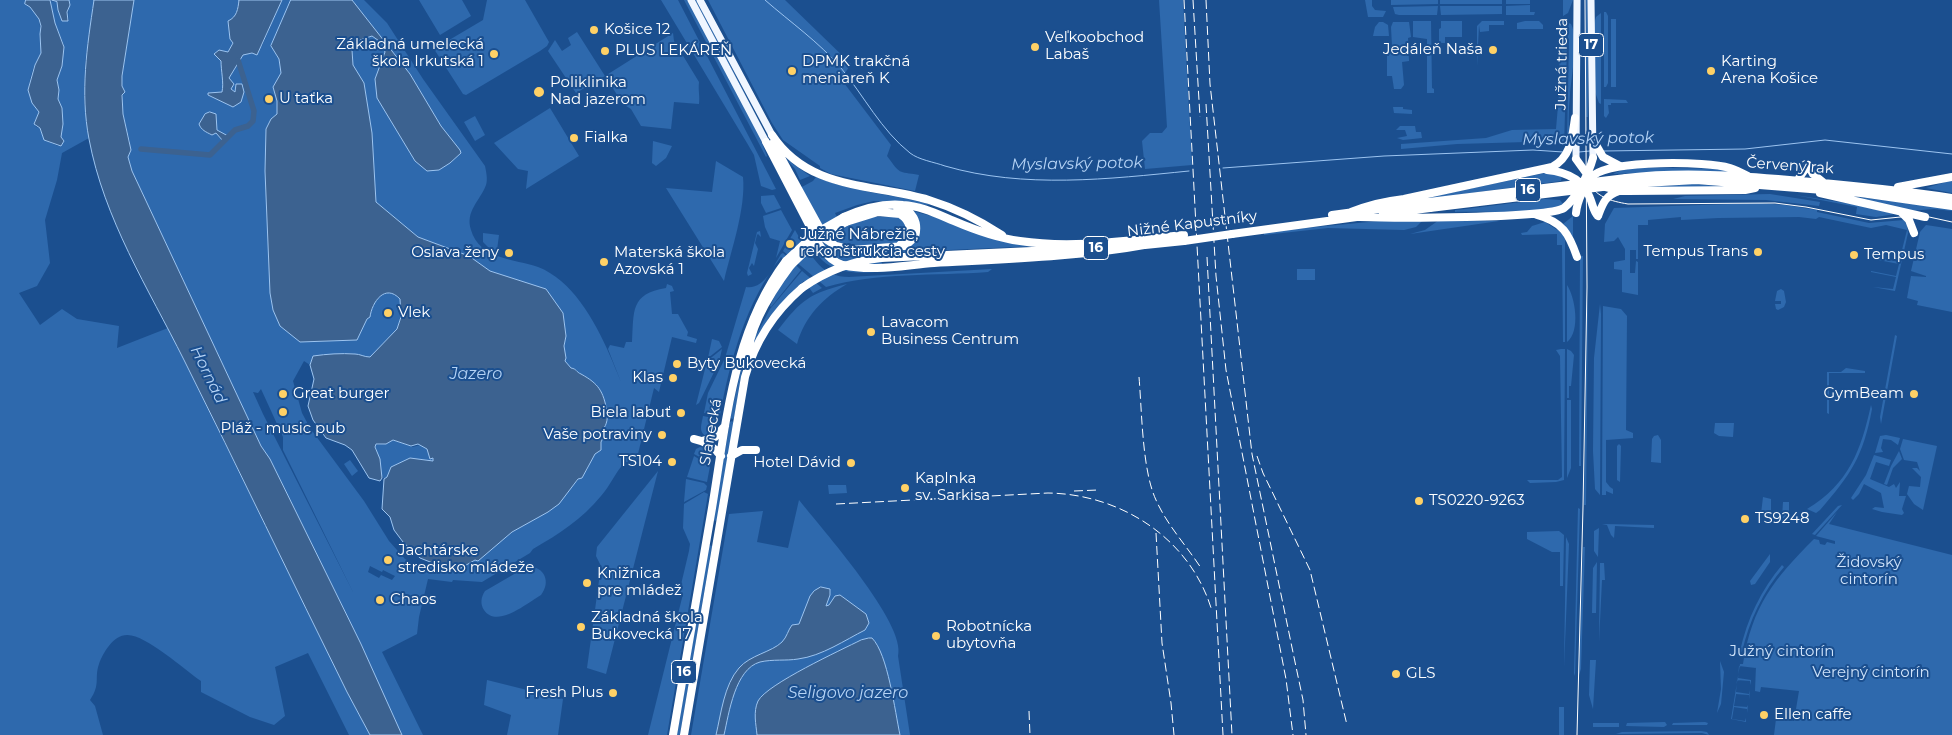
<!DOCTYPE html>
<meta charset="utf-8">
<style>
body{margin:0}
canvas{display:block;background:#1b4f8f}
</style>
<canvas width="1952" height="735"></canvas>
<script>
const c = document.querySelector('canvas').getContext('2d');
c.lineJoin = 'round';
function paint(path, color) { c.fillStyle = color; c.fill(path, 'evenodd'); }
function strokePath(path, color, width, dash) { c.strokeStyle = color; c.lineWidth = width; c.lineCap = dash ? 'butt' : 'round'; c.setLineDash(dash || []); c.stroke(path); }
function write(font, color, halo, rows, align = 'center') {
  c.font = font + ' Montserrat,sans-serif'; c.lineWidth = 4; c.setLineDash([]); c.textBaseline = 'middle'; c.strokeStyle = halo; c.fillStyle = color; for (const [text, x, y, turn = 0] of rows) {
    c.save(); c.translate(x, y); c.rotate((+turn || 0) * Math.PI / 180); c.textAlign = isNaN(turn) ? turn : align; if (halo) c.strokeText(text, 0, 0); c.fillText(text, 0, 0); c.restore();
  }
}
paint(new Path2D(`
 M0,0H26V5C38,10 41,23 40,33C39,40 42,46 41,53C40,57 37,60 36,63C32,69 29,82 29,89C28,98 35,104 39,112L34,123L36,127L40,128L44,140L58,146L64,142L61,137L63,124L62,108L58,99L59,90L57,80L62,66L64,45L55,23L50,1L57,2L58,10L62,21L69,20C67,12 70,8 69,0H94L85,63L84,101L89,138L62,153L57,180L45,220L50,263L37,286L19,293L40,325L62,309L77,319L119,326L117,348L168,328L347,692L370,735H349L308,653L275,667L285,716L274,725L250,717L201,692V681C185,670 145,634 127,635C113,635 103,653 99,664C94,678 101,684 90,700L95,706L103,735H0Z
 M134,0H239C239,8 235,13 234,20C231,32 236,42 228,52L224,51L218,57L221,61C221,71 224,83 222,92L208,95L233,107L241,102L236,86V92L231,89L234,84L229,78L243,55L252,53L262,46L282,0H291L271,46L279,59L282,73L273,87L277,101V114L271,119L266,129L265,171L270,293L273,310L280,326L300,342L357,340L367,319L370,317C372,302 385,283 400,299L401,317L397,329L370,357C364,357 360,354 355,354C341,353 327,354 313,356L310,365L304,361L293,381L302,413L310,428L364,501L389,541L405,559L425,570L435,563L447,569L461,568L485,555L491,548L512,532L552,509L587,470L595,453L601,450V442L605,435L603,434V429C607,425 608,417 607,411C603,391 599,384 581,374C576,372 577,369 571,369L564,359V346L566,336L563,313L546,289L490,271L469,256L418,237L376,202L372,133L364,83L353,66L352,50L360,40L372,36L382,43L385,52L382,62L388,116L415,161L450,163L461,153L441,126L410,74L352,0H364L387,23L423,79L485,166C486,171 488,179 486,185C480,201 465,211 471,230C479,259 515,259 538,267C546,270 554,275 561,281C590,306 607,347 621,382L608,349L610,345L624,348L626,342H632C634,311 630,294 666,288L667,284L672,286L674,291L670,292L672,314H678L688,332L687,336L697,339L696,343L672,337L659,392L654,388L636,462L629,461L624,463C615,473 610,486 601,496C582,519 559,534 533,549L530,553L482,582L453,580L452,582L428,579L419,617L417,634L382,652L423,735H402L398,729L361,644L277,473L261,446L132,171L128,157L130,142L123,114L122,76ZM261,389L283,437V450L354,594L263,414L253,392L258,393ZM370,566L382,572L383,570L395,576L392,580L381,575L379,578L368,572Z
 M419,0H462L471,16L440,35Z
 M487,0H525L549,42L547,46L540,51L466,95L463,94L434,49L483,20Z
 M661,0H678L776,189L772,190L761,186L754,155L747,143Z
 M684,0H688L759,136L767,156L766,157Z
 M695,0H697L792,185Z
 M708,0H785L851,64L841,79L891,145L887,156C901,175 897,171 919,175L915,191L831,174L820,168V166L783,140L772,123Z
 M1159,0H1183L1192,165L1145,169L1142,141L1150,133H1162L1167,127Z
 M1365,0H1372V6L1375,10L1386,11L1383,17H1368Z
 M1391,0H1438V4L1391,5Z
 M1440,0H1502V4H1440Z
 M1506,0H1530V4H1506Z
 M1563,0H1573L1568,13L1563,16Z
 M1580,0H1581L1580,80Z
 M1586,0H1588V117H1586Z
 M1530,5V12H1535L1534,15H1506V6Z
 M1438,6L1437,15H1399L1395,14L1393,7Z
 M1440,6H1502V14L1441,15Z
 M1604,12H1606L1608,16V83L1606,87H1604Z
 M1601,13V104L1599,103L1595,92L1594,24L1596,17Z
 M1611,19H1616V87H1611Z
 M1563,20L1571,24C1579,38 1571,79 1570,95C1568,111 1569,127 1569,143L1567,142L1569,40L1563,27Z
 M1413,21H1431L1432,88L1434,89V93H1427V39L1413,37Z
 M1441,21H1462V37H1445V43H1439V29L1441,28Z
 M1482,21H1504V25H1489V31L1480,32L1479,25L1477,66V26Z
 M1525,21H1539L1543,25V29H1517V23Z
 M1560,21L1567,45L1564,146H1561V141L1457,144L1401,149V144L1486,138L1512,130L1556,129L1559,94Z
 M1379,22H1383L1388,25L1389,36H1373L1375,27Z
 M1393,22H1409L1411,37L1408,38L1409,61L1402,62L1404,85L1401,89H1394L1392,76H1387V56H1389V47L1392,46L1391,27Z
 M577,32L605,76L673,33L674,41L699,82C698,90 700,96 699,104L674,102L671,129L641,126L631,109L623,104L605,76L576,93L548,51L555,40L562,51L571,45L568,38Z
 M1604,99L1626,100L1628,103H1611V105H1608L1609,113L1606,118L1604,116Z
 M1393,107H1403V109L1412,110V114L1394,113Z
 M550,108L579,156L526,189L528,171L518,169L494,143Z
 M475,116L485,135L475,141L464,122Z
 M1400,126H1415L1416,132H1421L1422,138L1403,140L1397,138L1407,136L1405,130H1396Z
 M653,141L672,146L666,158L656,166L652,163Z
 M780,152L789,161L810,176L800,180L795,169Z
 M716,161L743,177C746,209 731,250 724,281L666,188L712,192Z
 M1670,168L1724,169L1739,173L1683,171L1613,174C1625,166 1655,168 1670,168Z
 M1545,173L1562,176L1561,181L1411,201Z
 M816,177C852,192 892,194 929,204V205L874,201L857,205L835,213L842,228L871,217H900L906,224V233L898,243C890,245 880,245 871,246C822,249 821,224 800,188L813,181Z
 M1952,180V193L1926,188Z
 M1691,184L1737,187L1629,188Z
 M1770,194L1820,202L1819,206L1766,200L1673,199L1685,196Z
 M774,195L781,208L766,213L761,203V196Z
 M1795,195L1852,204L1895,214L1876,217L1856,214L1857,207Z
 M1843,195L1952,209V211L1934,209L1909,211Z
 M1545,199L1560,200L1563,204C1543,215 1480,211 1455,212V210L1466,209Z
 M1760,203L1785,205L1817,210V212L1869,223L1904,220L1907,225L1908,233L1895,291L1873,287L1893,289L1896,277L1871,272V271L1896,276L1899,264L1873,259L1874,257L1899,262L1907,230L1886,225L1871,228L1819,217L1816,219L1799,217L1718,218L1681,220V217L1648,220V225H1638V259H1636V250H1630V273H1635L1636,261L1638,262V295L1622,292V270L1614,269V262L1625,260V249L1618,237L1614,241L1604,242L1605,224L1614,208Z
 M781,210L792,230L776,258L780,241L770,238L765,227L763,216Z
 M913,211L1038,246L881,253L882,264C854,265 842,266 822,244L824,243L835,250L852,253L903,251L908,248L916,241Z
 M1573,216V238L1570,232L1563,224Z
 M1423,220L1416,227L1404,230L1328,228L1264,235V232L1379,221Z
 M1439,220L1499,221L1410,234L1425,230Z
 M1545,222L1562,233L1565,240V342H1563L1562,245H1557V234L1522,235L1521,233L1527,232L1532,226Z
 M805,225C814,242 821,260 840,267L901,270C877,271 842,279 822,260C815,253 811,243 806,234L808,233Z
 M1926,225L1952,229V312L1917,305L1918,301L1907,298L1911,276L1926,277V276L1911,271L1920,232Z
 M795,230L799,237L801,236C812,258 822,277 849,277L992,269L988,272C936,276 876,272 826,287L783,251Z
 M760,231L761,237L758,234L757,235L755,243L758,249L754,266L752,263L749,268L752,274L748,276L747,273L757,232Z
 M483,233L499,235L497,250L494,251L488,247L483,242Z
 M783,253L801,270L771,307L770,306L779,287L794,267L781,257C746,302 730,360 720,415L704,413L708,393L725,358L746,287C764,290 773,267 781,254Z
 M1580,256H1583L1581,466H1579Z
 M1297,269H1315V280H1297Z
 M802,271L822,288L813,293L804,281L799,285L770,316L753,344L754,339L770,309Z
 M847,284C823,298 805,316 797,344L778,330C802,299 809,294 847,284Z
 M1567,285C1575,297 1581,331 1567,342Z
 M1781,289L1784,291L1786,302L1784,307L1778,310L1776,309L1775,304H1781V301H1775L1777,291Z
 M1588,300L1586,505H1584L1587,314Z
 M1600,304L1601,314L1600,495L1595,489L1593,451L1594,358Z
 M1603,306L1621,309L1627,316L1626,430L1633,433V438L1606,440V482L1610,487L1613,489V494L1606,491V495H1602Z
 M1895,335L1897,336L1881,424L1880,417Z
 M712,339L719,341L722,347L708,358Z
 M722,349L719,362L699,403L696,405L707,361Z
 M1561,349H1565L1564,480L1556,482L1530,483L1527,480H1558L1562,477L1560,356L1556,350Z
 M1567,349L1571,351L1574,355L1571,386H1569V398H1567Z
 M745,353L734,418L733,419L730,418Z
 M1846,368L1865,371V373H1829V414L1827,413V372H1841Z
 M1567,400H1571V468L1567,478Z
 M1871,405L1872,409C1863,457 1851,474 1820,510L1816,513L1807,509C1849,484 1861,450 1871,405Z
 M703,416L718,419L715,434L706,436C698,432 702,423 703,416Z
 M732,421L734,423L717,520L715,521L713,519L730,422Z
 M1715,423H1734L1733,437L1719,436L1714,433Z
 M1658,435L1661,440V463L1651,462L1652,439L1654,436Z
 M1886,435L1900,438L1898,445L1891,440L1883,439L1881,448L1883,452L1875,453L1880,436Z
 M1903,439L1937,446L1923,510L1914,504L1907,494L1909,486L1920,487L1921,477L1912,468H1917L1920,471L1917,462L1904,460L1900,449Z
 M392,440L413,447L420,445L427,449L434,460L428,462L410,458L391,467L387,477L384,479C377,470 379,455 375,445L386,444Z
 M1619,444L1621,446L1620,482L1617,480V446Z
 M700,447L714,450L711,460L707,461L694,454L696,449Z
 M1899,451L1902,459L1893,468L1887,485L1884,484L1891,466Z
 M1874,455L1891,460L1889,466L1876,462L1870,479L1889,487L1894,484L1896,488L1900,482L1899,496H1906L1902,509L1904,513L1902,515L1882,512L1872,509L1875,507L1884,508L1881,493L1864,484L1859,494L1853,500L1851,498L1866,475Z
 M694,456L710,466L707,482L687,477Z
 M350,460L358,471L352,476L344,464Z
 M658,471L606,674L587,668L601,566L596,556L597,547Z
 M686,479L704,483L707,486L706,490L684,502Z
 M828,485H846L847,493L829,494Z
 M704,492L708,494L667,735H648L683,594L679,593L689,551L690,544L683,528L684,504Z
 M1763,497L1771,499V514L1772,516L1761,514Z
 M799,500C821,528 907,624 898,656L910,735H900L882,658L861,640L790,677L762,696L755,719L757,735H691L729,514L763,511L757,542L788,548Z
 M1783,502H1789V517L1787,520L1782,518Z
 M1842,505L1815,535L1812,534L1838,506Z
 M1578,508L1580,509L1575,676L1574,673Z
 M1837,512L1829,524L1952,555V735H1774L1776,719L1794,721L1799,691L1761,687L1760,692L1755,691L1756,666V668L1739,666L1738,678L1751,680V676V685L1750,681L1737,680L1736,692L1749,694L1750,690L1749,699V695L1736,694L1734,706L1747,707L1748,705L1747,713V709L1734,707L1732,719L1745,721L1746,718V722L1731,719L1740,664H1743C1752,606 1774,579 1814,539L1819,540L1820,544L1825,545L1827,542L1835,544V541L1816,536Z
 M1602,524L1654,525V528L1615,526L1614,538L1611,535L1607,525Z
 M1599,528L1598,557L1594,551V531Z
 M1559,531L1564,535L1563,586H1560V552H1552L1527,539V532Z
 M1566,537L1569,544L1564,668Z
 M709,545L712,546L680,735H677Z
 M1583,547H1585L1581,669L1579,675Z
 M1770,554V562L1755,584L1751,585L1750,581Z
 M1597,562L1596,613H1592L1593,568Z
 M1600,563H1604L1605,580H1602L1599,642Z
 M1782,565L1784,567C1763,591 1749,621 1742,652L1740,651C1747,619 1761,590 1782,565Z
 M528,566C545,567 551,582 541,595C527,603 497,629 484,610C480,604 481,597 485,591Z
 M1590,660H1596L1593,709L1589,695Z
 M1720,661L1724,672L1721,704L1717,713L1721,689Z
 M487,680L563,699L558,735H507L511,715L484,705Z
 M1559,707H1564V735H1559Z
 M1665,722L1667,725L1664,727L1626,726L1627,723Z
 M1705,722L1708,723L1707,725H1672L1673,723Z
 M1593,723H1619V727H1593Z
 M1701,731L1707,732L1709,735L1702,733L1616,734L1622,732Z`), '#2e69ad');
const water = new Path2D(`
 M26,0H50L55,23L64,47L62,66L57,80L59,90L58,99L62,108L63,124L61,137L64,141L61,146L44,140L40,128L34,124L39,112L32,103L28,90L35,65L41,53L40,34L41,26L39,19L30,7L25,4Z
 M52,0H69L70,5L67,12L68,21H62L58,10L57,2Z
 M94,0H134L122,76V86L125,92L122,95L123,114L131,150L128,157L132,171L261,446L270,459L301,522L361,644L402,735H370L347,692C292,581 239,470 184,360C148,288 104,219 89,139C80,92 87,47 94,0Z
 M239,0H282L257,55L252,53L243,55L229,78L234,84L231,89L235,92L236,84H242L244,92L241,102L233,107L208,95V93L222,92C224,83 221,71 221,61L214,54L219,50L228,52L233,43L230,39L228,21C237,17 238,9 239,0Z
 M291,0H352L410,74L441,126L460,150L461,153L450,163L439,170L427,171L415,161L377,98L375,79L385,52L382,43L372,36L360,40L352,50L353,65L364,83L372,133L376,202L418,237L469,256L490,271L546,289L563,313L566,336L564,346L566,358L565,361L571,368C577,369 576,372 581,374C599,384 603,391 607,411C608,417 607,425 603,429V433L605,434L601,442V450L595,454L582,478L578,479L559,504L548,512L512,532L478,561L475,560L461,568L448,569L420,558L403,542L394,530L390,517L382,509L384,479L387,477L391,467L410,458L433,461V458L430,459L427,449L418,444L411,446L393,440L386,444H376L375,447L380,459L382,478L380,481L369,478L352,450L345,445L326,438L313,420L308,406L314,379L310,365L313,356C327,354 341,353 355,354C360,354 364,357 370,357L397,329L401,317L400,299C385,283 372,302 370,317L367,319L357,340L300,342L280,326L273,310L270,293L265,171L266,129L271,119L277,114V101L273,87L281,73L279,59L271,46Z
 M210,112L216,114L217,130L228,136L223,141L216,133L212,135C206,132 201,130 199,124L205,114Z
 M821,587L830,589V595L826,606L829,605L835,596L840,595L866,614L869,623L865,630C845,640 822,656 798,659C786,661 773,659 760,662C735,669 729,713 724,735H716C721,714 724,685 739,668C750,655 772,652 782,642C787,637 788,630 792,625L799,624L810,596L814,591Z
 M869,638H872C888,654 895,712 900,735H757C756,724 753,712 758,701C767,684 841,650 861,640Z`);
paint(water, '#3c6290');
strokePath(water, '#9cc4f0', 1);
strokePath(new Path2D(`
 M765,0C790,22 819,42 841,68C864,96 881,130 910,153C919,160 934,162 945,166C1024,189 1109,179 1189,171
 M1604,151L1745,149L1825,140L1952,154
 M1579,152L1590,151
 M1223,168L1384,156L1533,150L1563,152`), '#9cc4f0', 1);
strokePath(new Path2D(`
 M141,149L210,155L235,130L248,126L253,121L254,111L238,60`), '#3c6290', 5.5);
strokePath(new Path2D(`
 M691,0L766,142
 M700,0L772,135
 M1591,0L1593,158
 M1576,159L1577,0`), '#f0f6ff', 7);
strokePath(new Path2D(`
 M772,135C809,191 872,183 929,200C955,208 979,220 1002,235
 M1592,138L1603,157L1620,166
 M766,142L820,246C826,255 833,262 843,265C872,272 905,265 934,263C1007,259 1079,257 1150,244
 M773,143L824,236
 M1576,159L1589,177
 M1808,165L1813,174L1823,182
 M1547,170C1566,172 1583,179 1590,198C1593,205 1593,211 1598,216
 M1626,178C1677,172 1727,175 1778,179C1836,184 1894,189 1952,198
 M1797,181L1808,165
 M1627,184L1696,180L1861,193L1952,206
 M1605,187L1620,191H1628L1745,190L1755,188
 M1898,187L1952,177
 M1820,193L1925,217
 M1351,212C1369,205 1385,201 1404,199L1552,167C1571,157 1572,138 1575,118
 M1576,213C1577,202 1585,182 1594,175C1614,160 1706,161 1730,168C1736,170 1742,173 1748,176
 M1902,213L1909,220L1914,233
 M1383,214L1430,208
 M1332,215L1429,202
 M1537,215C1563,222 1569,234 1577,257
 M1598,216C1603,203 1605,196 1619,191
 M844,217C862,209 883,203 903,205C921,206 937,214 954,221C975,230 997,238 1020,241C1073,249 1130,240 1184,235
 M1360,217C1389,218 1546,219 1564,208C1576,199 1589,173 1593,158
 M846,222L878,212L900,214C916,224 909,237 898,247
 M818,234L836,246L852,250L905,246L915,237C919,222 913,210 897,207
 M1232,234L1364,216
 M1145,245L1184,241
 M881,258L1097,248
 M748,360C747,329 773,289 791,265
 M694,439C705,441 714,447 721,456
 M702,441L715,437L725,426
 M731,456L742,450H756
 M673,735C686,659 699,583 712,508C726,424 733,331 786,261
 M684,735L745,377C755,341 773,313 802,288`), '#fff', 8);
strokePath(new Path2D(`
 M1586,180C1596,197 1610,201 1628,204L1775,203L1806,207L1871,220L1920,215L1952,222
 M1577,735L1583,507L1587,287L1585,0`), '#fff', 1);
strokePath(new Path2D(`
 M1184,0L1223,735
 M1193,0L1200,117
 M1206,0L1210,84L1252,454L1295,662L1303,700L1306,735
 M1206,104L1216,276L1226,370L1286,679L1293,735
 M1207,257L1232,735
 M1139,377C1142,412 1142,470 1156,500C1167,525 1186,545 1201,568
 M1257,456L1263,473L1310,570L1347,725
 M1074,491L1098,490
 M836,504L1048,493C1121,494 1191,539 1212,611
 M1156,533L1162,643L1171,703L1174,735
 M1029,711L1030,735`), '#fff', 1, [9, 4]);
strokePath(new Path2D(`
 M1429,202L1626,178
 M1430,208L1627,184
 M1184,241L1232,234
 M786,261L816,233L844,217
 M791,265L820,237L846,222
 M802,288C826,271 852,261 881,258`), '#fff', 8);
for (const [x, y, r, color] of [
 [594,30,5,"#ffd166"],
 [1035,47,5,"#ffd166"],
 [1493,50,5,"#ffd166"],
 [605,51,5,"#ffd166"],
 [494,54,5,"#ffd166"],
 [792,71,5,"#ffd166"],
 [1711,71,5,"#ffd166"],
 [539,92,6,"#ffd166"],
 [269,99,5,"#ffd166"],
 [574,138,5,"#ffd166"],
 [790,244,5,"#ffd166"],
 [1758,252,5,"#ffd166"],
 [509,253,5,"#ffd166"],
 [1854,255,5,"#ffd166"],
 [604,262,5,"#ffd166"],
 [388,313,5,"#ffd166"],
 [871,332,5,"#ffd166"],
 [677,364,5,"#ffd166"],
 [673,378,5,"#ffd166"],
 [283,394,5,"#ffd166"],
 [1914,394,5,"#ffd166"],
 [283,412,5,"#ffd166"],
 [681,413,5,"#ffd166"],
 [662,435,5,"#ffd166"],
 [672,462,5,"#ffd166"],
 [851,463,5,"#ffd166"],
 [905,488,5,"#ffd166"],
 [1419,501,5,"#ffd166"],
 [1745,519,5,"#ffd166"],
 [388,560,5,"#ffd166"],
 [587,583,5,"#ffd166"],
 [380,600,5,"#ffd166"],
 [581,627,5,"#ffd166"],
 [936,636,5,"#ffd166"],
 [1396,674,5,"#ffd166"],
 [613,693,5,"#ffd166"],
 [1764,715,5,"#ffd166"]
]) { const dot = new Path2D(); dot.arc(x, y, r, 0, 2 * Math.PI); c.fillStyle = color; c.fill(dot); strokePath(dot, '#1b4f8f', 2); }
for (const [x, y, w] of [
 [1591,45,25],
 [1528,190,25],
 [1096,248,25],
 [684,672,25]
]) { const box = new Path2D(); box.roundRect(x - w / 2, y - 11.5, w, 23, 4); c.fillStyle = '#1b4f8f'; c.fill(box); strokePath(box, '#fff', 1); }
write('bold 14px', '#fff', null, [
 ["17",1591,45],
 ["16",1528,190],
 ["16",1096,248],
 ["16",684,672]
]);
write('15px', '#fff', '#1b4f8f', [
 ["Košice 12",604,30],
 ["Veľkoobchod",1045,38],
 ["Labaš",1045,55],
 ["Základná umelecká",484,45,"right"],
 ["škola Irkutská 1",484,62,"right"],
 ["Jedáleň Naša",1483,50,"right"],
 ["PLUS LEKÁREŇ",615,51],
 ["DPMK trakčná",802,62],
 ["meniareň K",802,79],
 ["Karting",1721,62],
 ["Arena Košice",1721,79],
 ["Poliklinika",550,83],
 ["Nad jazerom",550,100],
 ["U taťka",279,99],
 ["Fialka",584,138],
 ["Južné Nábrežie,",800,235],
 ["rekonštrukcia cesty",800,252],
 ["Tempus Trans",1748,252,"right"],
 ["Oslava ženy",499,253,"right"],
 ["Materská škola",614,253],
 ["Azovská 1",614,270],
 ["Tempus",1864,255],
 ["Vlek",398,313],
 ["Lavacom",881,323],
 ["Business Centrum",881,340],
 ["Byty Bukovecká",687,364],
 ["Klas",663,378,"right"],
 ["Great burger",293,394],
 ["GymBeam",1904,394,"right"],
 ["Biela labuť",671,413,"right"],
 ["Pláž - music pub",283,429,"center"],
 ["Vaše potraviny",652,435,"right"],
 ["TS104",662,462,"right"],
 ["Hotel Dávid",841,463,"right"],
 ["Kaplnka",915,479],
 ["sv. Sarkisa",915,496],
 ["TS0220-9263",1429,501],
 ["TS9248",1755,519],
 ["Jachtárske",398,551],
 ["stredisko mládeže",398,568],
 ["Knižnica",597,574],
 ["pre mládež",597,591],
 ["Chaos",390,600],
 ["Základná škola",591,618],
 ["Bukovecká 17",591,635],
 ["Robotnícka",946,627],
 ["ubytovňa",946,644],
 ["GLS",1406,674],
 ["Fresh Plus",603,693,"right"],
 ["Ellen caffe",1774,715]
], 'left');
write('15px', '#fff', '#1b4f8f', [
 ["Južná trieda",1562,64,-89],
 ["Červený rak",1790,166,4],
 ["Nižné Kapustníky",1192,224,-7],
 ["Slanecká",711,432,-80]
]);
write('15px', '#cfe3fa', '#1b4f8f', [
 ["Židovský",1869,563],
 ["cintorín",1869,580],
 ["Južný cintorín",1782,652],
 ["Verejný cintorín",1871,673]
]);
write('italic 16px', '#b5d3f5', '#1b4f8f', [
 ["Myslavský potok",1588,139,-1],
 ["Myslavský potok",1077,164,-1],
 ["Jazero",476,374],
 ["Hornád",208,375,64],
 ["Seligovo jazero",848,693]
]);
</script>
